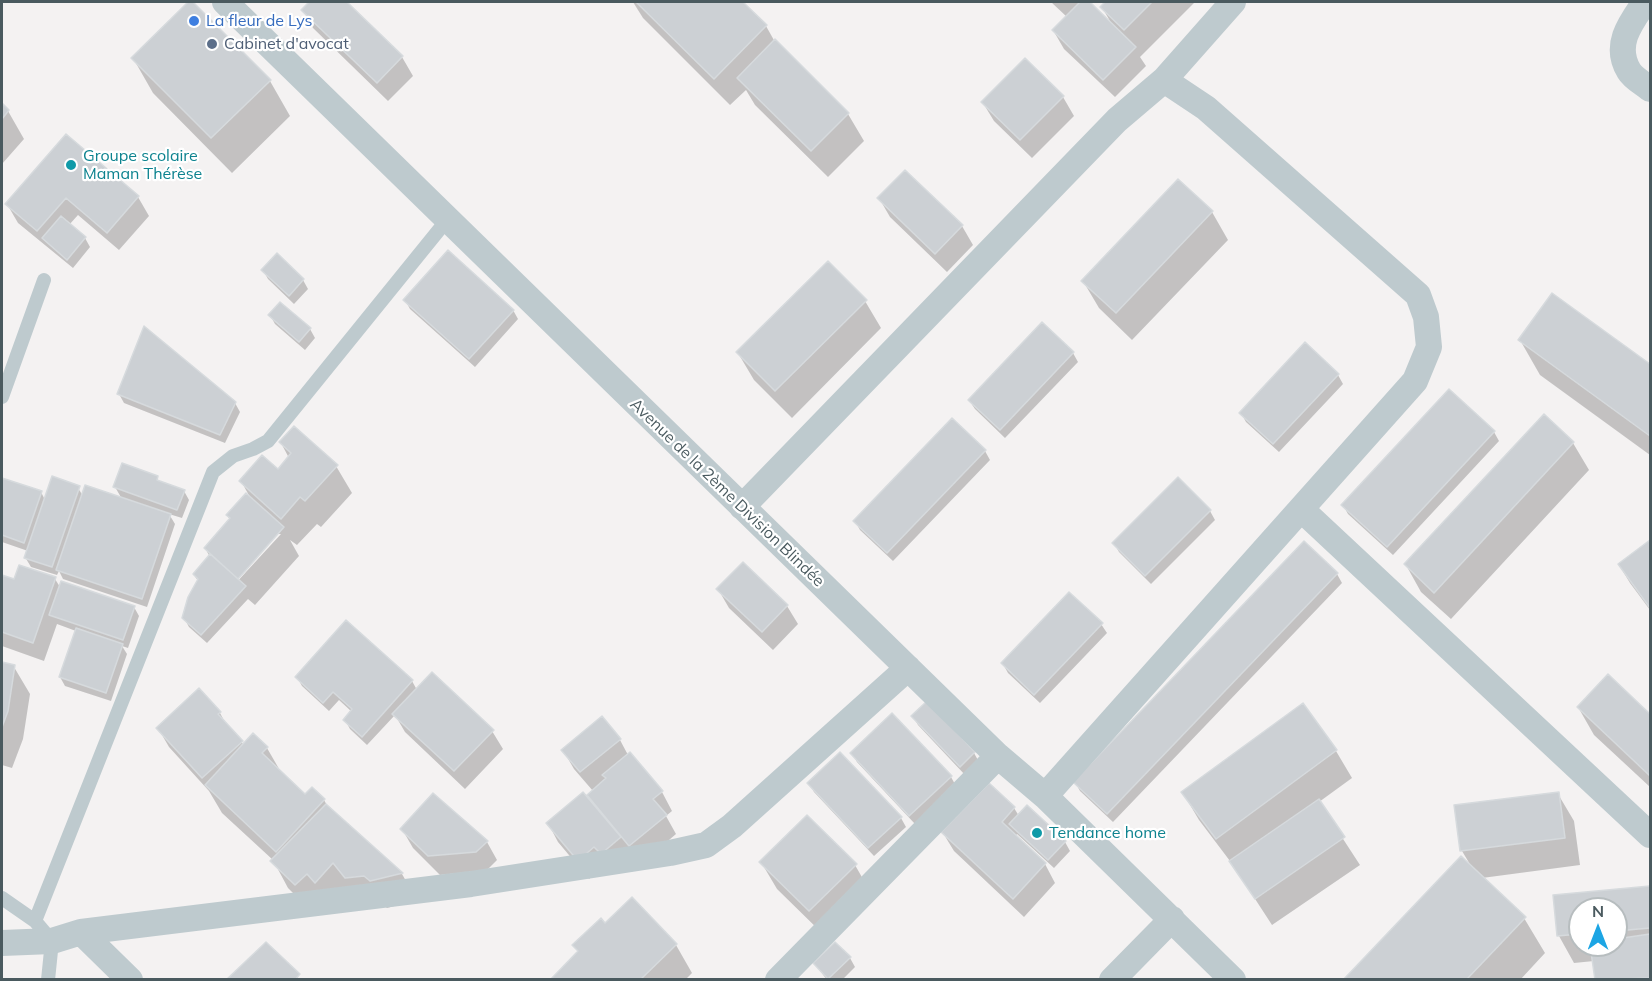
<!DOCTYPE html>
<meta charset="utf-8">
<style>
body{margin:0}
#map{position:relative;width:1652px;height:981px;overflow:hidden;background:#f4f2f2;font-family:Mulish,sans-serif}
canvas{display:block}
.frame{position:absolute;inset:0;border:3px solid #4a5a5f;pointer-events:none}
.north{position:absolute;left:1568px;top:897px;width:60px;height:60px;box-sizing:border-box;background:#fff;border:2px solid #b7bdbf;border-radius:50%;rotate:0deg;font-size:16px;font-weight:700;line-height:24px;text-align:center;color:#4a5a5f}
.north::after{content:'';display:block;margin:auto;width:21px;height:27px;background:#1ca5e4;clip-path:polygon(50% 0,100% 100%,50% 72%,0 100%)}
</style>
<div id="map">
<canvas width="1652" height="981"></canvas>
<div class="frame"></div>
<div class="north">N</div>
</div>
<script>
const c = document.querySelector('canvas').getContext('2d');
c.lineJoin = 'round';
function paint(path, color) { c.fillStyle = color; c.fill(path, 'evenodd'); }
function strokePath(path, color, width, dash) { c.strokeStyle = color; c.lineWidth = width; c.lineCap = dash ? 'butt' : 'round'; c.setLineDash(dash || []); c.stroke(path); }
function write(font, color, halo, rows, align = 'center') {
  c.font = font + ' Mulish,sans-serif'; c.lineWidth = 4.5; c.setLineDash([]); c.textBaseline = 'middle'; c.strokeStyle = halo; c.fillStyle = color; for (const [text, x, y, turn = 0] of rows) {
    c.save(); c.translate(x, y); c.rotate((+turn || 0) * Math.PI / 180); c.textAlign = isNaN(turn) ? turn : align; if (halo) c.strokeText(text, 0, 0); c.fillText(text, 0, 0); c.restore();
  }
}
paint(new Path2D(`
 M191,2L270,81L290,116L232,173L153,93L133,58Z
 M311,2H345L402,57L413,76L388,101L313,28L303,10Z
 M633,2H740L766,26L775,42L848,114L864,141L828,177L755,105L746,90L730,105L643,18Z
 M1051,2H1089L1111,23L1102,7L1108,2H1195L1140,57L1146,66L1115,97L1064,49L1053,30L1067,17Z
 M1025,60L1063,97L1074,116L1032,158L994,121L983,103Z
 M2,105L8,111L24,139L2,164Z
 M66,136L138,197L149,216L119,250L78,215L69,225L85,238L90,247L73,268L18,223L7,204Z
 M905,172L962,226L973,245L947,272L890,217L879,198Z
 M1212,212L1228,240L1132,340L1099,308L1083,281Z
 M277,255L303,280L308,289L294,304L268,279L263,270Z
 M1553,295L1650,366V455L1540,375L1520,340Z
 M405,300L513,310L518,319L475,367L410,309Z
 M865,301L881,328L792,418L754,380L738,353Z
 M280,304L310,329L315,338L305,350L275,324L270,315Z
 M1042,324L1073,353L1078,362L1005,438L975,409L969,400Z
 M1338,375L1343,384L1279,452L1246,422L1241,413Z
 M119,394L235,403L240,412L225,443L124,403Z
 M1544,416L1573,443L1589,470L1451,619L1421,592L1406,565Z
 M1494,432L1499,441L1393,555L1348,514L1343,505Z
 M281,443L336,466L352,493L321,527L317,524L297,545L290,540L299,556L255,605L248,599L207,643L189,627L184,618L198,581L194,575L210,557L205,548L230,520L227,515L251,499L241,481L278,471L289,458ZM277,534H281L234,585L232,583Z
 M985,451L990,460L893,561L860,530L855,521Z
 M157,478L160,483L184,491L189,500L182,518L169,514L175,524L147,607L63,579L59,571L57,575L31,567L25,557L28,551L2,542V479L41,492L45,500L78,488L83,496L122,499L115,487Z
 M1178,479L1210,511L1215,520L1151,584L1119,552L1114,543Z
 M1650,541V610L1630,583L1619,565Z
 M1304,543L1337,574L1342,583L1113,822L1080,791L1075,782Z
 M20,567L55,579L60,587L134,607L139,616L128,648L122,646L127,654L111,701L65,686L60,677L76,631L57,624L44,661L2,646V576L15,581Z
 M718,589L787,606L798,624L773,650L729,608Z
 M1101,624L1107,633L1040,703L1008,673L1003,664Z
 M2,663L14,667L30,694L23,739L12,768L2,765Z
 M1608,676L1650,716V787L1594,735L1578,707Z
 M297,677L412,681L417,690L492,731L503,749L465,789L405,732L395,715L367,745L350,729L345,720L352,712L339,700L329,711L302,686Z
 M927,703L974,753L979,762L966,776L918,725L913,716Z
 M220,713L227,726L244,745L267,748L282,774L306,796L324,800L328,807L402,874L417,900L387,908L381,903L312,912L288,888L273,860L222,813L209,791L169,747L158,728Z
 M620,740L628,755L662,792L672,811L666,816L676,834L641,864L606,865L589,879L558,842L548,823L593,791L574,769L563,750Z
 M1336,751L1352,778L1319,802L1360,865L1272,925L1233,865L1199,820L1183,793Z
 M852,753L951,777L956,786L915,824L857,762Z
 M809,783L901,818L906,827L874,856L814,792Z
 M1558,794L1574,821L1580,865L1482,878L1524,918L1545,953L1520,980H1345L1471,866L1462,851Z
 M1014,808L1019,816L1065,842L1070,851L1054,868L1017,834L1015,837L1045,864L1055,883L1024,917L954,851L943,833Z
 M402,829L487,842L497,860L487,870L440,875L413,848Z
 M761,862L855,865L871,893L826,937L777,889Z
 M1650,888V980H1596L1594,961L1574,963L1559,936L1555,896ZM1580,909H1616V945H1580Z
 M632,899L676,945L692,973L685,980H552L579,953L574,945L605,925Z
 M835,944L850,958L855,967L842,980H827L815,964Z`), '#0003');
const building = new Path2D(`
 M188,2H193L271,80L211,138L131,58Z
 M309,2H347L403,56L377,83L301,10Z
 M636,2H743L767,25L714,79Z
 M1080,2H1090L1136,47L1103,80L1052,30Z
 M1105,2H1152L1124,30L1100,7Z
 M775,39L849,113L811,151L737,78Z
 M1025,58L1064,96L1020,140L981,102Z
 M2,103L9,110L2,119Z
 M66,134L139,196L107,233L66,198L37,231L5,204Z
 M905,170L963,225L935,254L877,198Z
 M1178,179L1213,211L1116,313L1081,281Z
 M61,216L86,237L67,260L42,238Z
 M448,250L514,310L469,359L403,300Z
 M277,253L304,279L289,296L261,270Z
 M828,261L867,300L775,391L736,352Z
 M1552,293L1650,364V436L1518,340Z
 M280,302L311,328L299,342L268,315Z
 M1042,322L1074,352L1000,430L968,400Z
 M144,326L236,402L220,435L117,394Z
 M1305,342L1339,374L1273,444L1239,413Z
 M1449,389L1495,431L1387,547L1341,505Z
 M1544,414L1574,442L1434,593L1404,564Z
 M952,418L986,450L887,553L853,521Z
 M294,426L338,465L305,501L300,497L281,519L239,481L262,455L278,469L291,453L279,442Z
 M122,463L158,476L157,480L185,490L177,510L113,487Z
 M52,476L80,486L52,567L24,558Z
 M1178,477L1211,510L1145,576L1112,543Z
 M2,478L42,491L24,543L2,535Z
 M85,485L171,514L142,599L56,570Z
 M246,493L284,527L238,579L204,548L230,518L226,515Z
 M1650,540V608L1618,564Z
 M1304,541L1338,573L1107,814L1073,782Z
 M210,554L246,586L201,635L182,618L188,597L198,579L193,574Z
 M743,562L788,605L762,632L716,589Z
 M19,565L56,577L33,643L2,632V575L14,579Z
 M61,581L135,606L123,640L49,615Z
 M1069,592L1103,623L1034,695L1001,663Z
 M346,620L413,680L362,737L343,720L352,709L333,692L323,703L295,677Z
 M76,628L123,644L106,693L59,677Z
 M2,662L15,665L8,711L2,727Z
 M432,672L494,730L454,771L392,714Z
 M1608,674L1650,714V776L1577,707Z
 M199,688L221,712L218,714L243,741L202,778L156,728Z
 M927,701L975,752L960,767L911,716Z
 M1303,703L1337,750L1216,839L1181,792Z
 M892,713L952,776L909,816L850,753Z
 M602,716L621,739L580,772L561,750Z
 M253,733L268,747L262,753L305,794L312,787L325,799L276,852L205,785Z
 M630,752L663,791L653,799L667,815L629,846L587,795L606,778L602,775Z
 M840,752L902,817L868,848L807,783Z
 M989,783L1015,807L1002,822L1046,863L1013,899L941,832Z
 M583,792L621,837L601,854L594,847L578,861L546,823Z
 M1559,792L1565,838L1460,851L1454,805Z
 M433,793L488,841L476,852L428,856L400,829Z
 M1319,799L1345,837L1255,899L1229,861Z
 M326,804L403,873L370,881L364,876L345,878L333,863L315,883L307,874L295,885L270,861Z
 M1027,805L1066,841L1048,860L1009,824Z
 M807,815L857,864L809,911L759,862Z
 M1461,856L1526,917L1466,980H1343Z
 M1650,886V928L1616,931V909H1580V934L1557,936L1553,895Z
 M632,897L677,944L640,980H550L578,951L572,945L601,918L605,923Z
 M1650,934V978L1595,980L1590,945H1616V939Z
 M266,942L300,974L295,980H226Z
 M835,942L851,957L828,979L813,963Z`);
paint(building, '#ccd0d4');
strokePath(building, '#d6dadd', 1.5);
strokePath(new Path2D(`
 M2,397L44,280
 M2,898L35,921L52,941L48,980
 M35,921L213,472L233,456L253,449L268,441L447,220`), '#becace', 14);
strokePath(new Path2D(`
 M225,2L998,756L1045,796L1233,980
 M1645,2C1631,22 1613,45 1629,71C1633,78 1644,84 1650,89
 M1164,80L1233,2
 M742,507L1117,120L1164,80L1206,108L1418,295L1426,317L1429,347L1415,381L1045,796
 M1301,509L1650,835
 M81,932L130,980
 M2,943L52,941L81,932L471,884L670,853L706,845L732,826L908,668
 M778,980L998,756
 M1112,980L1172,919`), '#becace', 26);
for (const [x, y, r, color] of [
 [194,21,6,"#3f7fe0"],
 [212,44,6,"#5c6f8a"],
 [71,165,6,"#0f9aa8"],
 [1037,833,6,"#0f9aa8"]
]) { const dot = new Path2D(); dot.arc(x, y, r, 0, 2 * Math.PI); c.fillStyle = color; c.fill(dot); strokePath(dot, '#fff', 2); }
write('16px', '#366cbe', '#fff', [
 ["La fleur de Lys",206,21]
], 'left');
write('16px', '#4e5e75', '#fff', [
 ["Cabinet d'avocat",224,44]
], 'left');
write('16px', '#0d838f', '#fff', [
 ["Groupe scolaire",83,156],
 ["Maman Thérèse",83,174],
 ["Tendance home",1049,833]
], 'left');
write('16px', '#4a5a5f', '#fff', [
 ["Avenue de la 2ème Division Blindée",727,493,44]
]);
</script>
